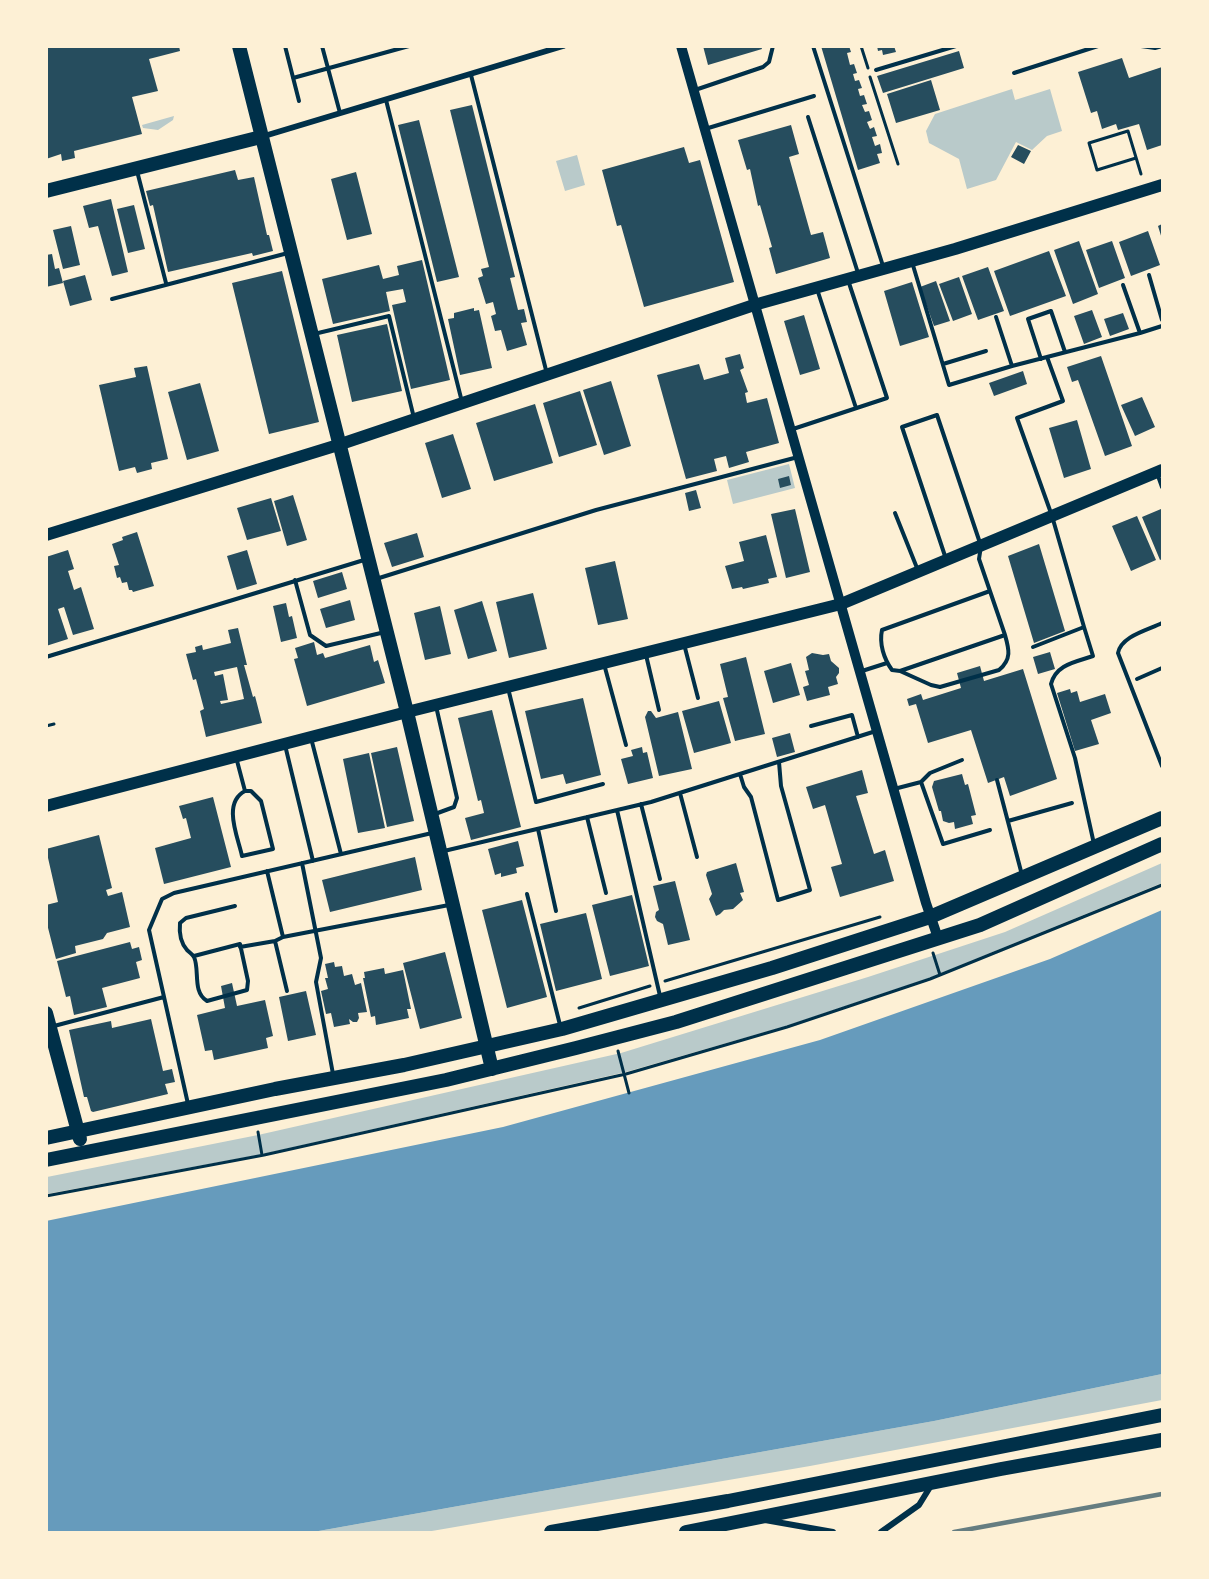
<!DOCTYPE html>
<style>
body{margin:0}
#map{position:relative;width:1209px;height:1579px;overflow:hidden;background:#fdf0d5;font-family:"Libre Baskerville",serif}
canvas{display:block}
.frame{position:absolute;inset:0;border:48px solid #fdf0d5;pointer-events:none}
</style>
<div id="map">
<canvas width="1209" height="1579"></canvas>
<div class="frame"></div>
</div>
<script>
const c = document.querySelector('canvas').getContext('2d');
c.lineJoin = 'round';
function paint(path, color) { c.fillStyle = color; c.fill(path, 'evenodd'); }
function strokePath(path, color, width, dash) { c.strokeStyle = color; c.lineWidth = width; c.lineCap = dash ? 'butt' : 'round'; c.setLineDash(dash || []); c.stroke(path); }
paint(new Path2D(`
 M1012,89L1015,100L1050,89L1062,131L1047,136L1032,150L1016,142L996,180L967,189L959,159L929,143L926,131L935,114Z
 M174,116L173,120L158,130L143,128L142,125Z
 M577,155L585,185L565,191L556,161Z
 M789,464L795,488L733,504L727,480Z
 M1162,863V883L929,978L786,1026L626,1072L263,1154L47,1194V1177L258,1135L621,1053L868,977L1005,932Z
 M1162,1374V1400L810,1466L426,1532H313L934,1421Z`), '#b9caca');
paint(new Path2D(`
 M1162,910V1374L934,1421L313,1532H47L46,1221L503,1127L820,1040L1050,959Z`), '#669bbc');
paint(new Path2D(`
 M46,46H179L180,51L149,59L158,91L132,97L142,134L74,151L75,158L62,161L61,154L46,159Z
 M703,46H761L762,49L708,65Z
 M821,46H849L851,52L847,53L850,65L854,64L857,73L853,74L855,81L859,80L862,88L858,89L860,96L864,95L867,104L862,105L865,112L869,111L872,120L867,122L870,129L874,127L877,136L872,137L875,146L880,144L882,153L877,154L880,163L858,170Z
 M877,46H894L896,52L883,55L882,50L878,51Z
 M959,51L964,68L883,93L877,76Z
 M1122,58L1129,78L1162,67V145L1147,150L1139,124L1118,130L1116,124L1102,129L1097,111L1091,113L1078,72Z
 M931,80L940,110L896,123L887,94Z
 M472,105L515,277L510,278L518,310L524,309L527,322L521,323L527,345L507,351L501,330L495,331L491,316L496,314L493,302L486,304L478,278L483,276L481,269L489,267L450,110Z
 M419,120L459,277L437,282L398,125Z
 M791,125L799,154L789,157L811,235L823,232L830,258L776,274L769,248L772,247L760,205L758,206L750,169L747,170L738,140Z
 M1018,145L1031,151L1024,164L1011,157Z
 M684,147L689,163L700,160L734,282L644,307L621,225L617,226L602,170Z
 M235,170L238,180L254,177L267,235H269L273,251L253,256L252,253L168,272L153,205L150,206L146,191Z
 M356,172L372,234L347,240L331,179Z
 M111,199L128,272L112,276L98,226L89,228L83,206Z
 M134,205L145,249L128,253L117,209Z
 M1162,224V239L1158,226Z
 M71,226L80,265L63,269L53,230Z
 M1148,231L1160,265L1131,276L1119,242Z
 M1079,241L1098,294L1073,304L1054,250Z
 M1112,241L1125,278L1099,288L1086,250Z
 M1049,251L1066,296L1010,316L994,271Z
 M52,254L55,269L59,268L63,283L46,287V255Z
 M422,260L450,380L411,389L392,305L406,302L403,289L386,292L390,311L333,324L322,279L379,265L383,279L399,275L397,266Z
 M988,267L1004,311L978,320L962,276Z
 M282,271L319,422L269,434L232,283Z
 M85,275L92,300L70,306L63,281Z
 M959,277L972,314L953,321L939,284Z
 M936,281L950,321L934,326L920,287Z
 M912,282L929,337L900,346L884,291Z
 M474,308V311L479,310L492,368L460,375L448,319L454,318V313Z
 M1092,310L1102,337L1084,344L1074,316Z
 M1123,313L1129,329L1110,336L1104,319Z
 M804,315L820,369L800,375L784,321Z
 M387,324L402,391L352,402L337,335Z
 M740,354L744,368L740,370L748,392L745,393L747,403L767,398L779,443L746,452L749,462L729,468L726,456L714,459L717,471L686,479L657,375L699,364L704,380L729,373L725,358Z
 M1101,356L1132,446L1105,456L1078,380L1072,382L1067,367Z
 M147,366L168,459L151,463L152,469L137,473L135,467L119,471L99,385L136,377L134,368Z
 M1023,371L1027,384L994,396L989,383Z
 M611,381L631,446L604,455L583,390Z
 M200,383L219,451L187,460L168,392Z
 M580,391L597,445L559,457L543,403Z
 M1142,397L1155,427L1135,436L1121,405Z
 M535,404L553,463L494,481L476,423Z
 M1077,420L1091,469L1064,478L1049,428Z
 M453,434L471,489L442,498L425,443Z
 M789,476L791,485L780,488L778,479Z
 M696,490L701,508L689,511L685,493Z
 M293,495L307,540L287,546L274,501Z
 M271,498L281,531L247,540L237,508Z
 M795,509L810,572L786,578L771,514Z
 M1161,509L1162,514V559L1160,560L1142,517Z
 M1137,516L1156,560L1131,571L1112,526Z
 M137,532L154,586L133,592L132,590H129L127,582L122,583L120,577L117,578L114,566L119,565L112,544L123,540L122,537Z
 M417,533L424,557L392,567L384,543Z
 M766,535L777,577L768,579L769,583L743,589L742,587L732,589L725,566L744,561L739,542Z
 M1039,544L1065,631L1034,643L1008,556Z
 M68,550L74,569L68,571L74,590L81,587L94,629L73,635L64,607L58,609L68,639L46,646V557Z
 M247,550L257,584L237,590L227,556Z
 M615,561L628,619L598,625L585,568Z
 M342,572L347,589L318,598L313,581Z
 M533,593L547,649L509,658L496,602Z
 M350,600L355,620L326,628L320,609Z
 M482,601L497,651L468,659L454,610Z
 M286,603L289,617L292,616L297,638L281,642L273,606Z
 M440,606L451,654L425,660L414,613Z
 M238,628L247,665H244L253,697L255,696L262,723L206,737L200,711L204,709L196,679L193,680L186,654L196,652L195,647L202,645L203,650L231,643L228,630ZM237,667L244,699L221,704L220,701L228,700L223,674L215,676L214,672Z
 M314,642L317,655L323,653L325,658L370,645L374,662L378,660L385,683L307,706L294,659L298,658L295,648Z
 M1050,652L1055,669L1038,674L1033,657Z
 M812,653L823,655L829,654L831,661L839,668V673L836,677L838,684L828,687L830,695L807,701L803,687L809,685L805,671L809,670L806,657Z
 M746,657L765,734L735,741L723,698L728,697L720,664Z
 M791,663L800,695L773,703L764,671Z
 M980,666L984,681L1023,669L1057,779L1010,796L1004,777L988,783L971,730L928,743L916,704L909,706L907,699L921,694L923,700L961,688L957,673Z
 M1070,689L1071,693L1077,691L1080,702L1105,694L1111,713L1091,720L1099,744L1075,751L1057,693Z
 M583,698L601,775L566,784L563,774L541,779L525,711Z
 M719,701L731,743L694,753L682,711Z
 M492,710L521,827L471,840L465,818L484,813L481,800L478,801L458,718Z
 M648,711H651L656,718L678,712L692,769L659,776L645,717Z
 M790,733L795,752L777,757L772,738Z
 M397,747L414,821L387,827L371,753Z
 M642,747L643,753L647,752L653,778L628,784L621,759L633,756L631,750Z
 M369,753L385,828L358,833L343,759Z
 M862,770L868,793L856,796L874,854L885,850L894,881L840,897L831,867L842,864L825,805L813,809L806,787Z
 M962,774L965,785L968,784L976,815L971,816L973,824L955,829L954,822L949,823L943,821L941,811H939L932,787L934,781Z
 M213,797L231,867L164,884L155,848L191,838L186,818L183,819L179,806Z
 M99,835L112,888L106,890L108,896L122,892L130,927L107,933L103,939L75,946L76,953L56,959L46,920V905L58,902L46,849Z
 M518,841L524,866L516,868L517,873L501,877V873L495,875L488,849Z
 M415,857L422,890L330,912L322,880Z
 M736,863L744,892L740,893L743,900L733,909L724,910L720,914L716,916L709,899L712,894L706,875L707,872Z
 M675,881L690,940L668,945L663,924L657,921L655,917L656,912L659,910L653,886Z
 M632,895L649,966L610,976L592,905Z
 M522,900L547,997L507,1008L482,910Z
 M586,913L602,979L556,991L540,924Z
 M130,942L132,949L139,947L142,960L136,962L140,978L102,988L107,1007L74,1015L70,996L66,997L57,961Z
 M445,952L462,1018L420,1029L403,963Z
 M334,962L335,967L342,966L344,976L352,974L355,985L361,983L367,1012L358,1013L359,1018L357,1022H353L349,1019L350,1024L334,1027L331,1013L326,1014L321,991L328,989L325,978H328L325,964Z
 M384,968L385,974L403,970L411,1009H407L409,1018L376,1025L375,1016L371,1017L363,978H365L364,972Z
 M232,983L237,1006L265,1000L273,1036L266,1038L268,1048L214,1060L212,1050L205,1051L197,1015L225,1008L221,986Z
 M306,991L316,1035L288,1041L279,997Z
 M151,1019L163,1071L172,1069L175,1082L165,1084L168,1094L93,1112L91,1111L87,1097H84L69,1030L111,1021L112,1028Z`), '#264d5e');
strokePath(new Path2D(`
 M861,46L868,68
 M870,77L898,164
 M1136,158L1097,170L1089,143L1128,131L1141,174
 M46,726L54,724
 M933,953L940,975
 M665,981L880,917
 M579,1008L650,986
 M618,1051L629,1093
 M258,1132L262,1155
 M46,1196L264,1155L626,1074L787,1027L930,979L1162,885`), '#003049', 3);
strokePath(new Path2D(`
 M285,46L299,101
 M322,46L340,113
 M813,46L883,266
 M1141,46L1155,48L1162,46
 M876,70L956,46
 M1014,73L1098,46
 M471,75L547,374
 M293,78L409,46
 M695,90L763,67L769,62L773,46
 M386,100L462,402
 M808,117L858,273
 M705,129L814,96
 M137,171L166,283
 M912,262L949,385L1012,366L1140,333L1162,326
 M1149,275L1162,320
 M1123,285L1140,333
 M817,289L856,408
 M112,299L288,253
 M996,317L1012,366
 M314,334L389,316L414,418
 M1041,359L1028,319L1051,311L1065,352
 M943,364L986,351
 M793,429L887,398L848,280
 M1157,473L1162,487
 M895,513L917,568
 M946,559L902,427L937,415L981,546L979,559L1005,635L900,671L892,670C884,659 879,644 882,630L990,591
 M376,579L596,510L798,457
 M295,580L310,635L326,646L385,632
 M1162,623C1148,630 1121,636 1118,653L1162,766
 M1084,627L1093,656C1076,662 1056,664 1051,684L1075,758L1094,844
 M684,644L698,698
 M1033,647L1084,627L1052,516L1017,418L1063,401L1047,357
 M646,655L659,710
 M46,657L364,560
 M604,664L626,745
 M862,671L887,663
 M900,671L931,685L940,687L999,670C1012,659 1009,649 1005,635
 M1137,679L1162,668
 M508,688L536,802L603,784
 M811,726L852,715L858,737
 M311,738L341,854
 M285,745L313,861
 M236,757L245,791H251L261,801L273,849L242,856C238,837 222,803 245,791
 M740,774L744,787L751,797L778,900L810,890L781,786L779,762
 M997,780L1022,875
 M921,782L943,844L990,830
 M894,789L921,782L930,773L962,760
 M680,793L697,857
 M641,804L660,879
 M617,810L660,996
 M435,814L454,807L457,798L436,706
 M587,817L606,893
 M1008,821L1072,803
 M538,829L556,911
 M444,851L651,802L876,731
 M302,863L321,958L316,982L333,1074
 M267,871L283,937L449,905
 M527,894L560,1025
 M283,937L275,941L287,991
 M240,947L275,941
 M194,956L240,944L248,981L247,990L207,1001C192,992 200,970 194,957C193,955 188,951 187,950C180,942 179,933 180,923L186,918L235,906
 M54,1026L164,997
 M188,1104L149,930L162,899L174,893L432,833`), '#003049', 4);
strokePath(new Path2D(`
 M261,137L563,46
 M765,1520L833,1532
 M881,1532L919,1505L932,1484`), '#003049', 6);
strokePath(new Path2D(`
 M681,46L926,903L938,938`), '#003049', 10);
strokePath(new Path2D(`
 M46,535L338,445L754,305L955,249L1162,185
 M46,806L407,712L841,604L1162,470`), '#003049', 12);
strokePath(new Path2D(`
 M239,46L407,712L492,1069
 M46,191L261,137
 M46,1013L80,1139
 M46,1138L275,1089L404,1065L562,1029L772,968L930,917L1162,818
 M46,1160L446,1080L576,1048L676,1022L980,925L1162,844
 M551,1532L728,1501L1162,1415
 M686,1532L1001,1469L1162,1440`), '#003049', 14);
strokePath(new Path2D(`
 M954,1532L1162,1494`), '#657d81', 4.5);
</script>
